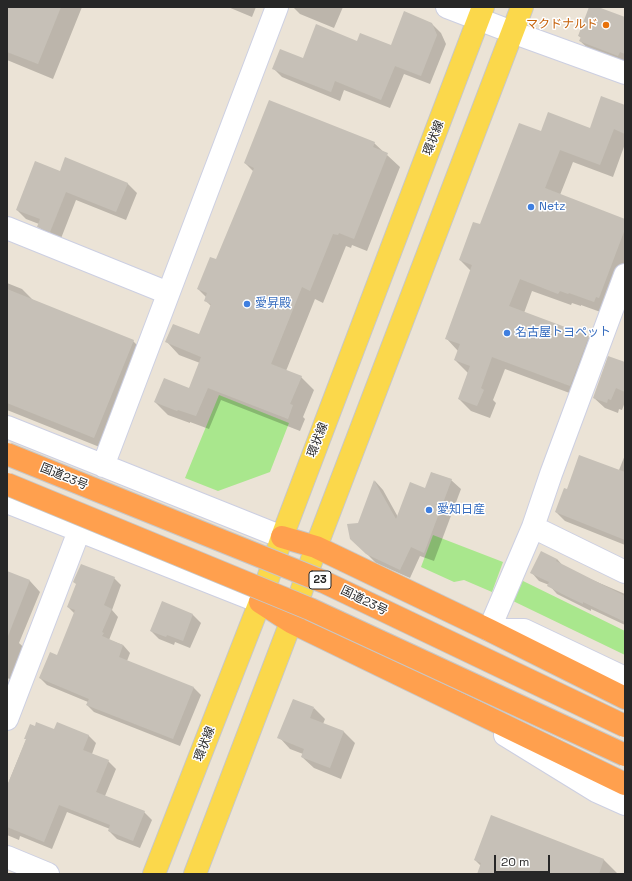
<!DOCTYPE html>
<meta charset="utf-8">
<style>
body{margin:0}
#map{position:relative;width:632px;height:881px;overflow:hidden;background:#ebe3d6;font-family:"Space Grotesk",sans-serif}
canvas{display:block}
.frame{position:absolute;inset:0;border:8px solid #272727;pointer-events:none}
.scale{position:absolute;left:494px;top:855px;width:56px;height:18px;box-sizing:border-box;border:2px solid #272727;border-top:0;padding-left:5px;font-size:12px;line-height:14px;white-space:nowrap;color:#272727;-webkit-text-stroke:3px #fff;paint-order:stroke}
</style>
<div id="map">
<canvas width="632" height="881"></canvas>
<div class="frame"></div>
<div class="scale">20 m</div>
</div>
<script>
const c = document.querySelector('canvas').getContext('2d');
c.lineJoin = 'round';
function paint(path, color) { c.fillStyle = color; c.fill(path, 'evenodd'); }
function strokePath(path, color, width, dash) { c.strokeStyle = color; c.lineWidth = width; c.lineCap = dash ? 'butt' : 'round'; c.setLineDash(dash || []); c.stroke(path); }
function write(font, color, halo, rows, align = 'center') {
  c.font = font + ' "Space Grotesk","Noto Sans JP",sans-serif'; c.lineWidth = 3; c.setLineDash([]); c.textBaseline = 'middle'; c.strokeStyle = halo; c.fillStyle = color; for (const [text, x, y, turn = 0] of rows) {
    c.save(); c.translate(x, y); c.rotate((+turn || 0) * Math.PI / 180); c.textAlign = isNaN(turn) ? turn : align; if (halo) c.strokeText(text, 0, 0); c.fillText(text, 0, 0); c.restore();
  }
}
paint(new Path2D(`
 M219,395L289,423L270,472L218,491L185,478Z
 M433,535L503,562L492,592L464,580L454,582L421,567Z
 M521,580L625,631V655L513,601Z`), '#a9e78d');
paint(new Path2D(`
 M7,7H82L53,79L7,60Z
 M228,7H256L252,17Z
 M293,7H343L334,28L300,14Z
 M593,7L625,18V65L592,52L580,41L581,38L579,36Z
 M431,23L441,33L446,44L430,84L404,74L390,108L344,90L340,101L282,77L273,68L358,42L391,46Z
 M625,106V144L613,177L573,162L560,195L625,220V274L606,314L581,305V306L572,303L571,305L532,291L524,313L588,337L601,349L583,398L505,369L493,400L496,403L490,418L471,411L459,399L468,373L455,360L458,351L446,338L471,271L460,260L480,226L541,133L590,129Z
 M374,143L400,167L367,251L352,245L351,248L346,246L323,303L315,299L286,371L301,377L314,390L303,417L305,419L300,431L221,400L209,429L190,422V423L168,415L155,402L189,389L200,363L179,355L167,342L199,336L211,306L205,300L206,297L198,289L217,261L254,172L245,163Z
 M60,172L127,183L137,193L126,220L76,200L60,241L48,236L38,226L39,224L26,219L17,210Z
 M7,283L22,289L34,301L133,341L145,353L107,450L7,410Z
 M625,363V402L622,410L619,409L618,413L605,408L594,398Z
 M625,455V545L565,521L556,512L568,490L619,470Z
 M451,480L461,489L434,561L420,556L410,578L376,563L361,548L359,523L375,481L383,490L398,517L426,489Z
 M557,559L564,567L574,572L625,594V625L591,609V611L557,594L549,585L539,581L532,573Z
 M7,572L30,581L40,592L19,643L31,654L20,683L7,678Z
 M114,578L121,585L112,610L118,617L109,640L123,645L130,653L127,661L194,688L201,695L180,746L94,712L87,705L88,702L47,685L40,678L58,656L75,614L68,607Z
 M162,603L193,615L201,623L190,648L175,642L174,645L159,639L151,631Z
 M314,708L325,719L323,724L344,732L355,743L341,779L314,768L302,757L303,754L290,749L279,737Z
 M54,731L88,735L96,743L92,754L108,761L116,769L105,796L144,812L152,820L140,848L117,839L109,831L110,829L67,812L52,849L20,836L19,840L7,835V786L26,740V739Z
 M492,817L604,860L618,874H478L481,866L475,860Z`), '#0003');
paint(new Path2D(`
 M7,7H61L38,64L7,52Z
 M589,7H598L625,17V54L620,52L618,56L579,41L581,37L578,36Z
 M404,11L432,23L437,35L421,76L395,66L381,100L335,81L331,92L272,69L280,49L303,58L316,24L357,41L360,33L391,45Z
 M601,96L625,105V134L614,129L600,165L560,150L545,188L625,219V229L599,298L596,297L594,302L569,293L568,294L560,291L558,294L520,279L509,306L589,336L570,386L492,357L481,388L484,390L477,406L458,399L470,366L454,360L460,344L445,339L472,265L459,260L473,222L480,224L519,123L541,131L548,112L590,128Z
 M269,100L375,142L373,147L388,153L354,239L339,233L338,235L333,234L310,291L302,287L271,364L302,376L290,404L293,405L288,419L208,388L196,416L178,410L177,411L154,402L164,378L189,388L201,357L165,342L173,324L199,334L211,304L204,301L207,293L197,289L210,257L216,259L254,168L244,163Z
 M65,157L128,183L116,212L66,192L50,232L37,227L40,219L16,210L35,161L60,171Z
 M7,289L134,340L94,438L7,403Z
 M608,356L625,362V392L616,388L611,400L608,399L607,403L593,398Z
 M579,455L625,472V540L555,512L564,488L567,489Z
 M431,472L452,479L424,553L411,547L400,570L366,554L350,539L347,524L358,523L374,480L396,519L410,482L425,488Z
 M541,551L557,559L556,561L625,596V622L583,602V604L566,596L547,586L549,582L530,573Z
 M81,564L115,577L104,605L112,609L102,632L104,633L102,636L123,645L119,657L194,687L173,739L86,705L89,699L39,678L50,652L57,655L75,610L67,607L76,584L73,582Z
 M7,571L30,580L8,636H7Z
 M162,601L193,614L183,641L167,635L166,637L150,631Z
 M293,699L314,707L310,718L344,731L330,768L301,757L304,749L277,738Z
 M36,722L54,729L57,722L89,735L83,750L109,760L96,792L145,811L133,841L108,831L110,825L59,805L44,842L7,827V786L26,739H24L30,724L35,726Z
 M491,815L604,859L599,874H477L481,863L474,860Z`), '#c6c0b7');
const minor = new Path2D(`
 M447,7L512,32L625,73
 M7,228L168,293
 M625,275L551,474L533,527L489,630H524L625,678
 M7,427L282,537
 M103,466L277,7
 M7,502L260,602
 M533,527L625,572
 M7,719L79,531
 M505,735L596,791L625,804
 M7,857L48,874`);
const major = new Path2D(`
 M154,874L260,602L282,537L483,7
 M195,874L291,622L316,547L522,7`);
const highway = new Path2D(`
 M282,537L316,547L489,630L625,698
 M260,602L291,622L625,784`);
strokePath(minor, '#cccfe2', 24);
strokePath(major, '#c7c7c7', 24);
strokePath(highway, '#c7c7c7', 24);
strokePath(minor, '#fff', 22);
strokePath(major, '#fbd84b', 22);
strokePath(highway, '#ffa04e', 22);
const highwayBridge = new Path2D(`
 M7,454L324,582L625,726
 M7,484L310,609L625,755`);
strokePath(highwayBridge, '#c7c7c7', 24, []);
strokePath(highwayBridge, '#ffa04e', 22);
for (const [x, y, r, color] of [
 [606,25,4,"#e8710a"],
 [531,207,4,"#3f7fe0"],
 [247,304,4,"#3f7fe0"],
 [507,333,4,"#3f7fe0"],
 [429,510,4,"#3f7fe0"]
]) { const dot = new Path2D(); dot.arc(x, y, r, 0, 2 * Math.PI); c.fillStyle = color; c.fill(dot); strokePath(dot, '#fff', 1.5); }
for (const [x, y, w] of [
 [320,580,22]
]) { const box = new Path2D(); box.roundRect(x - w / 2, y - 9, w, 18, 3); c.fillStyle = '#fff'; c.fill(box); strokePath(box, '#272727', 1); }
write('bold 11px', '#272727', null, [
 ["23",320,580]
]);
write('12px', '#c56008', '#fff', [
 ["マクドナルド",598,25]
], 'right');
write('12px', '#272727', '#fff', [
 ["環状線",434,138,-69],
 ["環状線",318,440,-69],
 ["国道23号",64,477,22],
 ["国道23号",364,601,26],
 ["環状線",205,744,-69]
]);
write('12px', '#366cbe', '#fff', [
 ["Netz",539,207],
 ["愛昇殿",255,304],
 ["名古屋トヨペット",515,333],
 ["愛知日産",437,510]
], 'left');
</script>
